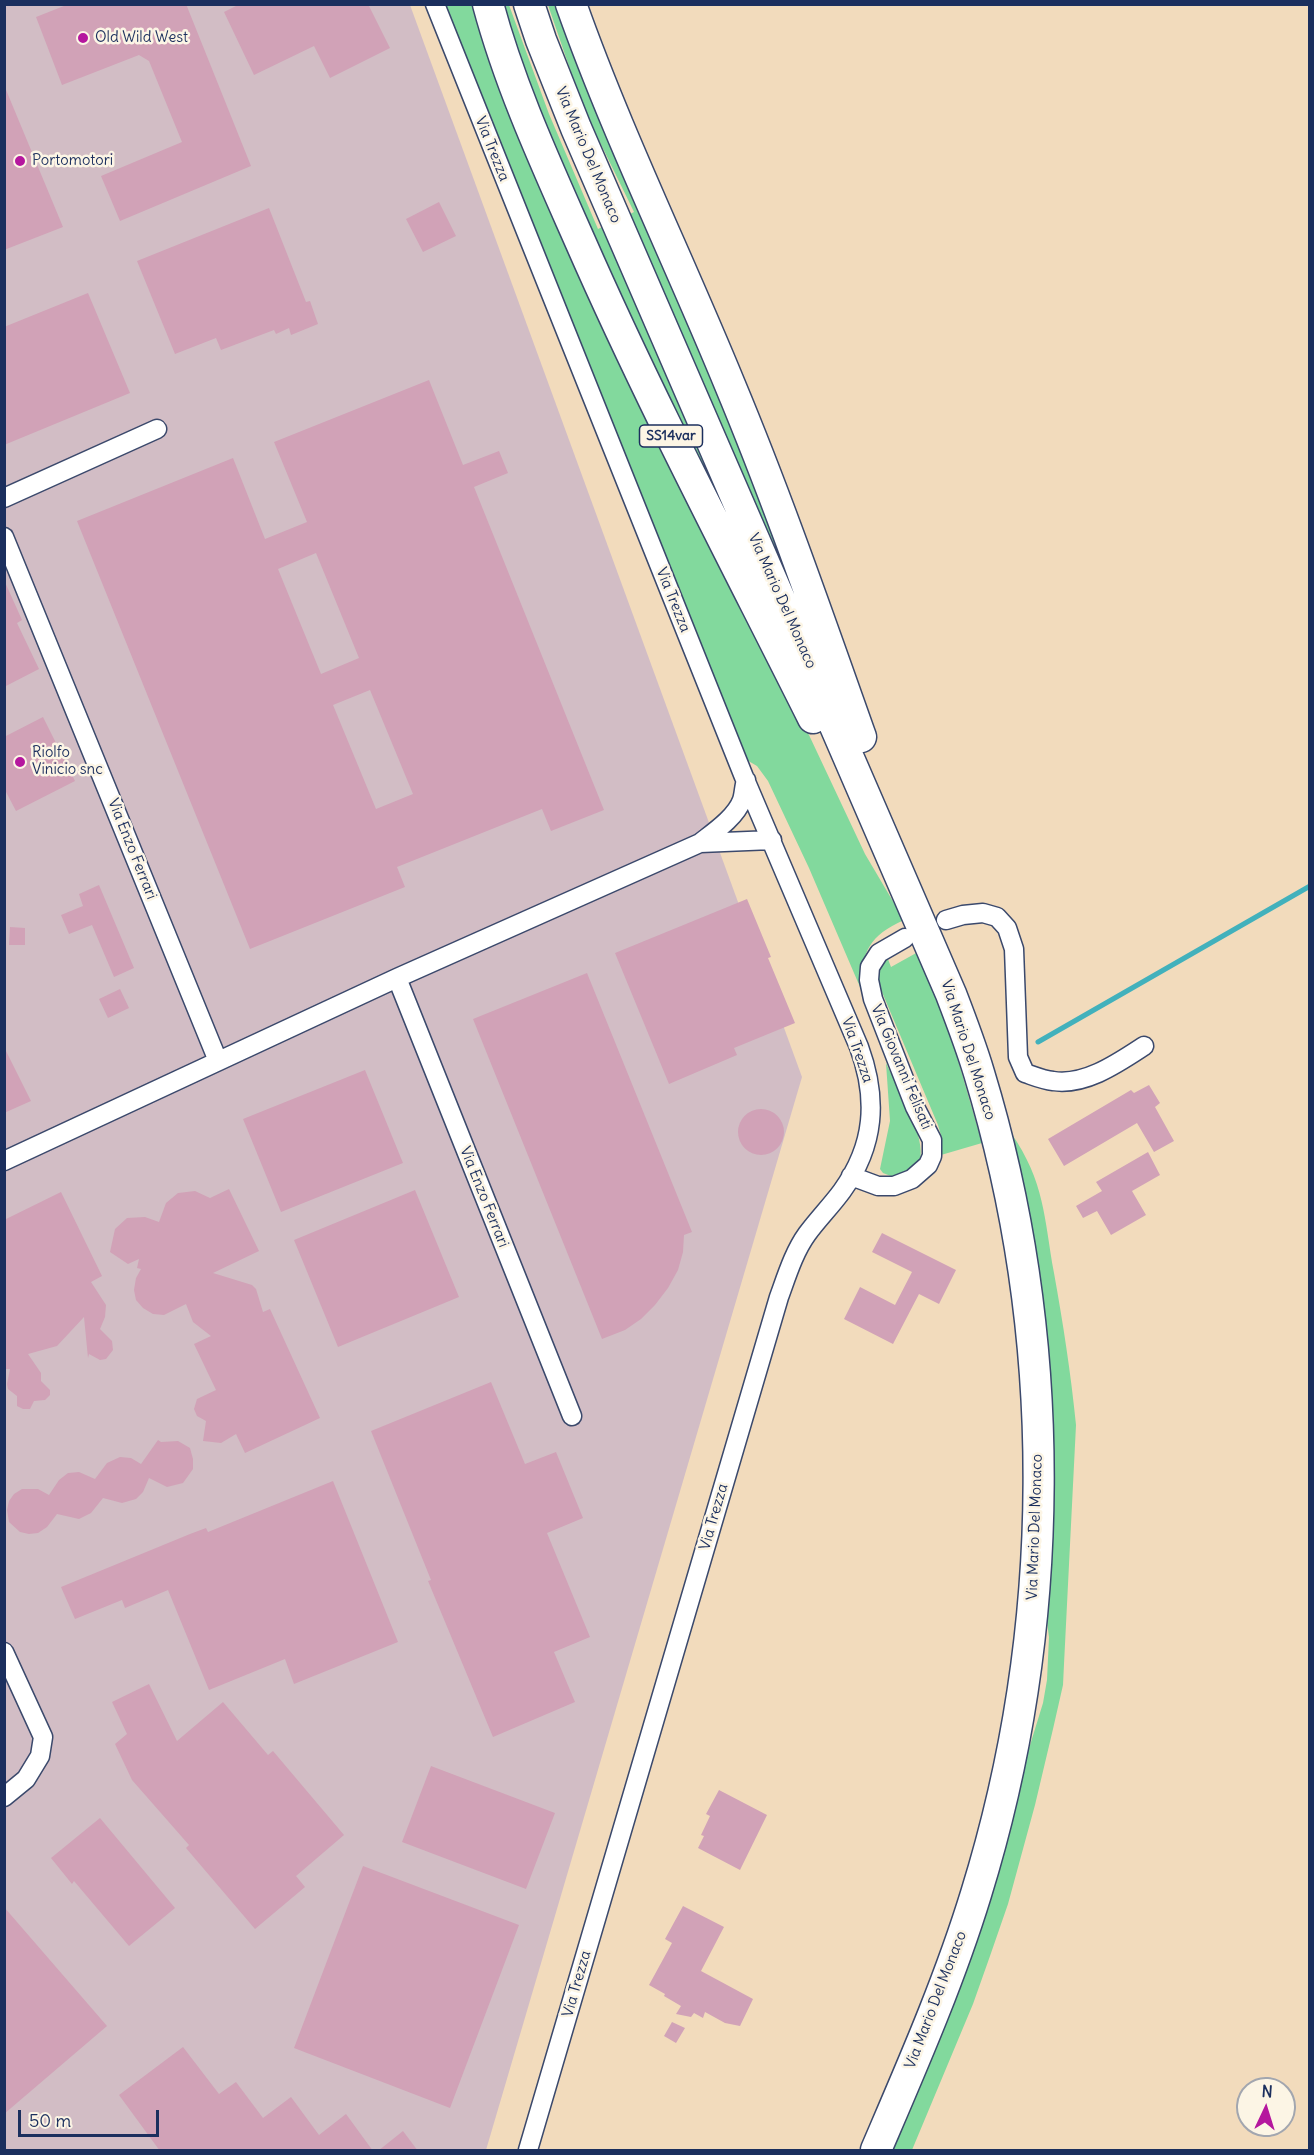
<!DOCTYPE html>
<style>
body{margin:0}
#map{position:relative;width:1314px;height:2155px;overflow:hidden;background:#f2dbbc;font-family:Delius,sans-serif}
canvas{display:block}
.frame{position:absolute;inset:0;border:6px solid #1b2f5e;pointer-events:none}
.north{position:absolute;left:1236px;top:2077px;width:60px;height:60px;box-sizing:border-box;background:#fcf5e5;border:2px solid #a2a6af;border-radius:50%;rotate:4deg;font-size:16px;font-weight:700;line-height:24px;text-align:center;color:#1b2f5e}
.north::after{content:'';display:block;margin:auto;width:21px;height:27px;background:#b5179e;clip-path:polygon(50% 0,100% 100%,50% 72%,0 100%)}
.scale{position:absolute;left:18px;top:2110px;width:141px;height:27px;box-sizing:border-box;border:3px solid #1b2f5e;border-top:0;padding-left:8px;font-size:18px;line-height:21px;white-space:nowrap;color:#1b2f5e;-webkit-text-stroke:4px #fcf5e5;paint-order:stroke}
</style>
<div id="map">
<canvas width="1314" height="2155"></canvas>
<div class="frame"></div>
<div class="north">N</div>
<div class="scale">50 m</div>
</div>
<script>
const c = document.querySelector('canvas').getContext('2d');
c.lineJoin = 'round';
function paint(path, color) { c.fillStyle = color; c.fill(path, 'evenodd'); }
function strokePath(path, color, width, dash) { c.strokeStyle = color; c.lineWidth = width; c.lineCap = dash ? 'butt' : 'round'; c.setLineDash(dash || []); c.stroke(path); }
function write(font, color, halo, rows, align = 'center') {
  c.font = font + ' Delius,sans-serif'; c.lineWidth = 5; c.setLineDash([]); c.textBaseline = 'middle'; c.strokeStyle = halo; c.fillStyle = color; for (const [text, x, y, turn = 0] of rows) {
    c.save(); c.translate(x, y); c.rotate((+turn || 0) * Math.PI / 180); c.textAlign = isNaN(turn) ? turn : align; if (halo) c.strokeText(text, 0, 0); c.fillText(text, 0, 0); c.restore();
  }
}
paint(new Path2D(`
 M5,5H410L802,1077L486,2150H5Z`), '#d2bdc5');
paint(new Path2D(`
 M441,5H479L793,701L865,854L904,920C869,936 863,950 860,987L809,868L768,781L757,766L745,759Z
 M497,5H509L549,114L598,229L604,226L768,607L602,270Z
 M548,5H562L694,317L796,594L628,215L634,212L593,128L572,75Z
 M918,952L951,1036L982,1143L941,1155L942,1139L938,1125L879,985L877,974L886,954L891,967Z
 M886,1063C899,1091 926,1133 920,1163L909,1172L896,1178L883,1173L880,1169L890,1121Z
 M1011,1133C1045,1182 1044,1218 1054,1273C1063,1323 1071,1374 1076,1425L1064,1664L1063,1685L1053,1729L1035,1805L1008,1904L990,1956L973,2004L912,2150H891L986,1906L1008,1837L1023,1768L1043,1703L1047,1680L1049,1637L1046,1614L1052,1499V1418L1042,1287L1034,1237Z`), '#82d99d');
strokePath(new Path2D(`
 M1038,1042L1310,886`), '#42b1bc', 5);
paint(new Path2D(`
 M69,4H186L251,166L120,221L101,176L182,142L149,61L139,55L62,85L36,17Z
 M240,4H368L390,48L330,78L314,46L254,75L224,12Z
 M4,85L63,227L4,250Z
 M439,202L456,236L423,252L406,219Z
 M269,208L306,302L310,301L318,324L291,335L289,328L276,334L274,330L221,350L216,338L175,354L137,261Z
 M88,293L130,393L4,445V327Z
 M429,380L463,465L499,451L508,473L474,487L604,810L551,831L542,809L397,867L405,887L250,949L77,521L233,458L265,539L307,522L274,442ZM316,553L359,658L321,674L278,569ZM370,690L413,794L376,809L333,705Z
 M4,580L22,620L17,623L39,669L4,687Z
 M43,717L75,781L16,811L4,788V737Z
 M99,885L134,968L114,977L92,925L69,934L61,915L83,906L79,894Z
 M747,899L771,957L768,958L795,1023L734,1048L737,1055L669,1084L615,953Z
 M10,927L25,928V945H9Z
 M587,973L692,1232L684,1235L683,1252L678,1270L668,1288L655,1305L641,1319L625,1330L602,1339L473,1019Z
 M120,989L129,1008L108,1018L99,999Z
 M4,1047L31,1101L4,1113Z
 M365,1070L403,1163L281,1212L243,1119Z
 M1149,1085L1160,1103L1155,1107L1174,1141L1154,1152L1137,1123L1064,1166L1048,1139L1131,1090L1134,1093Z
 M738 1132a23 23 0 1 1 46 0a23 23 0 1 1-46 0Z
 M1148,1152L1160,1175L1132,1191L1146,1215L1111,1235L1097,1211L1083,1218L1076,1206L1102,1191L1096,1182Z
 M229,1189L259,1251L213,1273L252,1285L256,1289L263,1312L270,1309L320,1418L245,1453L236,1434L221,1443L203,1441L206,1421L197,1416L194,1409L197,1399L216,1390L194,1344L211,1336L193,1322L186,1304L164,1315L153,1314L143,1308L136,1300L134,1290L136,1278L141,1269L137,1268L139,1259L128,1264L110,1252L115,1229L127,1218L145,1217L159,1222L166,1203L178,1193L195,1191L210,1198Z
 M415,1190L459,1297L338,1347L294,1240Z
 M61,1192L102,1276L91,1282L106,1305L105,1317L100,1329L112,1341L113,1350L106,1359L100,1360L89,1354L88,1358L84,1317L57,1346L28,1354L41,1373V1381L50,1390V1395L45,1400L34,1401L30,1409H23L17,1406V1396L8,1389L7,1384L10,1369H4V1220Z
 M882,1233L956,1270L939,1304L919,1294L893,1344L844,1319L860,1287L895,1305L912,1272L872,1252Z
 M491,1382L525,1464L556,1452L583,1518L547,1533L590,1637L554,1652L575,1702L493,1737L428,1581L431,1580L371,1431Z
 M158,1440L161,1442L178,1441L190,1448L193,1459V1469L183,1483L167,1487L149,1478L143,1492L136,1499L122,1503L103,1498L91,1513L79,1519L57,1514L47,1527L38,1533L29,1534L20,1532L9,1522L7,1510L9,1501L14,1494L22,1489H38L49,1495L59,1480L68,1473L79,1472L95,1479L107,1463L120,1457L131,1458L141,1464Z
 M333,1481L398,1642L294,1684L285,1659L209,1690L168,1590L125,1608L122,1600L75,1619L61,1587L190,1534L206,1528L208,1532Z
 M149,1684L177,1741L223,1702L268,1755L273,1751L344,1835L296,1876L305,1887L255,1929L186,1848L189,1845L132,1780L115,1744L127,1734L112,1702Z
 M431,1766L555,1813L526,1889L402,1842Z
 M719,1790L767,1815L740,1870L698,1848L704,1836L701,1835L710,1816L706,1814Z
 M100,1818L175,1908L129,1946L74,1881L72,1884L51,1858Z
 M363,1866L519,1925L450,2108L294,2048Z
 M683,1906L724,1927L701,1971L753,1999L740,2026L725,2023L705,2012L703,2018L694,2013L691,2017L676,2014L681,2006L664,1996L665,1994L649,1985L672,1943L665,1939Z
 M4,1907L107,2026L4,2114Z
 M672,2022L685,2028L676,2043L664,2036Z
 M183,2047L219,2094L236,2082L263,2118L291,2097L319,2135L346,2114L373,2151H160L119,2095Z
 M403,2131L418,2151H378Z`), '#d1a2b7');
const minor = new Path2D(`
 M435,4L744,777L859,1047C878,1099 875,1145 842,1191C831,1206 818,1219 807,1234C794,1252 787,1275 779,1297L528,2150
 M4,498L157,429
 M4,537L218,1061
 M700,843L772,840
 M946,920L963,915L983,913L997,917L1007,928L1014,949L1018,1057L1025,1073C1034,1076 1043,1080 1053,1081C1085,1086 1118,1063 1144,1046
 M397,978L572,1416
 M4,1161L397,978L700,843C714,832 736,817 742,800C744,794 744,786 746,780
 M851,1176L878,1186H894L912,1179L928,1165L932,1156V1140L915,1107L873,999L869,980L870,967L879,953L905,938
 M4,1652L43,1737L40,1756L26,1779L4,1797`);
const trunk = new Path2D(`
 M488,4C510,86 546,164 580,241C651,403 734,560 813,718
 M529,4L541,40L576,128L951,994C961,1020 971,1046 979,1073C1060,1339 1058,1629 976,1894C949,1982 912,2066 876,2150
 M571,4C617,134 678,258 730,385C778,500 819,619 861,737`);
strokePath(minor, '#3b496c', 21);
strokePath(trunk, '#3b496c', 33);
strokePath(minor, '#fff', 18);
strokePath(trunk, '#fff', 30);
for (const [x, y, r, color] of [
 [83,38,6,"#b5179e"],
 [20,161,6,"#b5179e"],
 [20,762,6,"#b5179e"]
]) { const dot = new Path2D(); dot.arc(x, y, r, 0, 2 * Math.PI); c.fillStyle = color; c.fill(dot); strokePath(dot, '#fcf5e5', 2); }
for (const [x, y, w] of [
 [671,436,63]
]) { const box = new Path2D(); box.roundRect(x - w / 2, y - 11, w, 22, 4.5); c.fillStyle = '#fcf5e5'; c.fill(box); strokePath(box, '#1b2f5e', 1.5); }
write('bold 14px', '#1b2f5e', null, [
 ["SS14var",671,436]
]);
write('15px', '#1b2f5e', '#fcf5e5', [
 ["Old Wild West",95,38],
 ["Portomotori",32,161],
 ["Riolfo",32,753],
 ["Vinicio snc",32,770]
], 'left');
write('15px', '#1b2f5e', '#fcf5e5', [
 ["Via Trezza",492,149,68],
 ["Via Mario Del Monaco",588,155,67],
 ["Via Trezza",673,600,68],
 ["Via Mario Del Monaco",782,601,66],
 ["Via Enzo Ferrari",132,849,68],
 ["Via Trezza",857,1050,71],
 ["Via Mario Del Monaco",968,1050,72],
 ["Via Giovanni Felisati",901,1067,67],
 ["Via Enzo Ferrari",484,1197,68],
 ["Via Trezza",714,1517,-74],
 ["Via Mario Del Monaco",1035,1527,-88],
 ["Via Trezza",577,1984,-74],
 ["Via Mario Del Monaco",936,2000,-69]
]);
</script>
